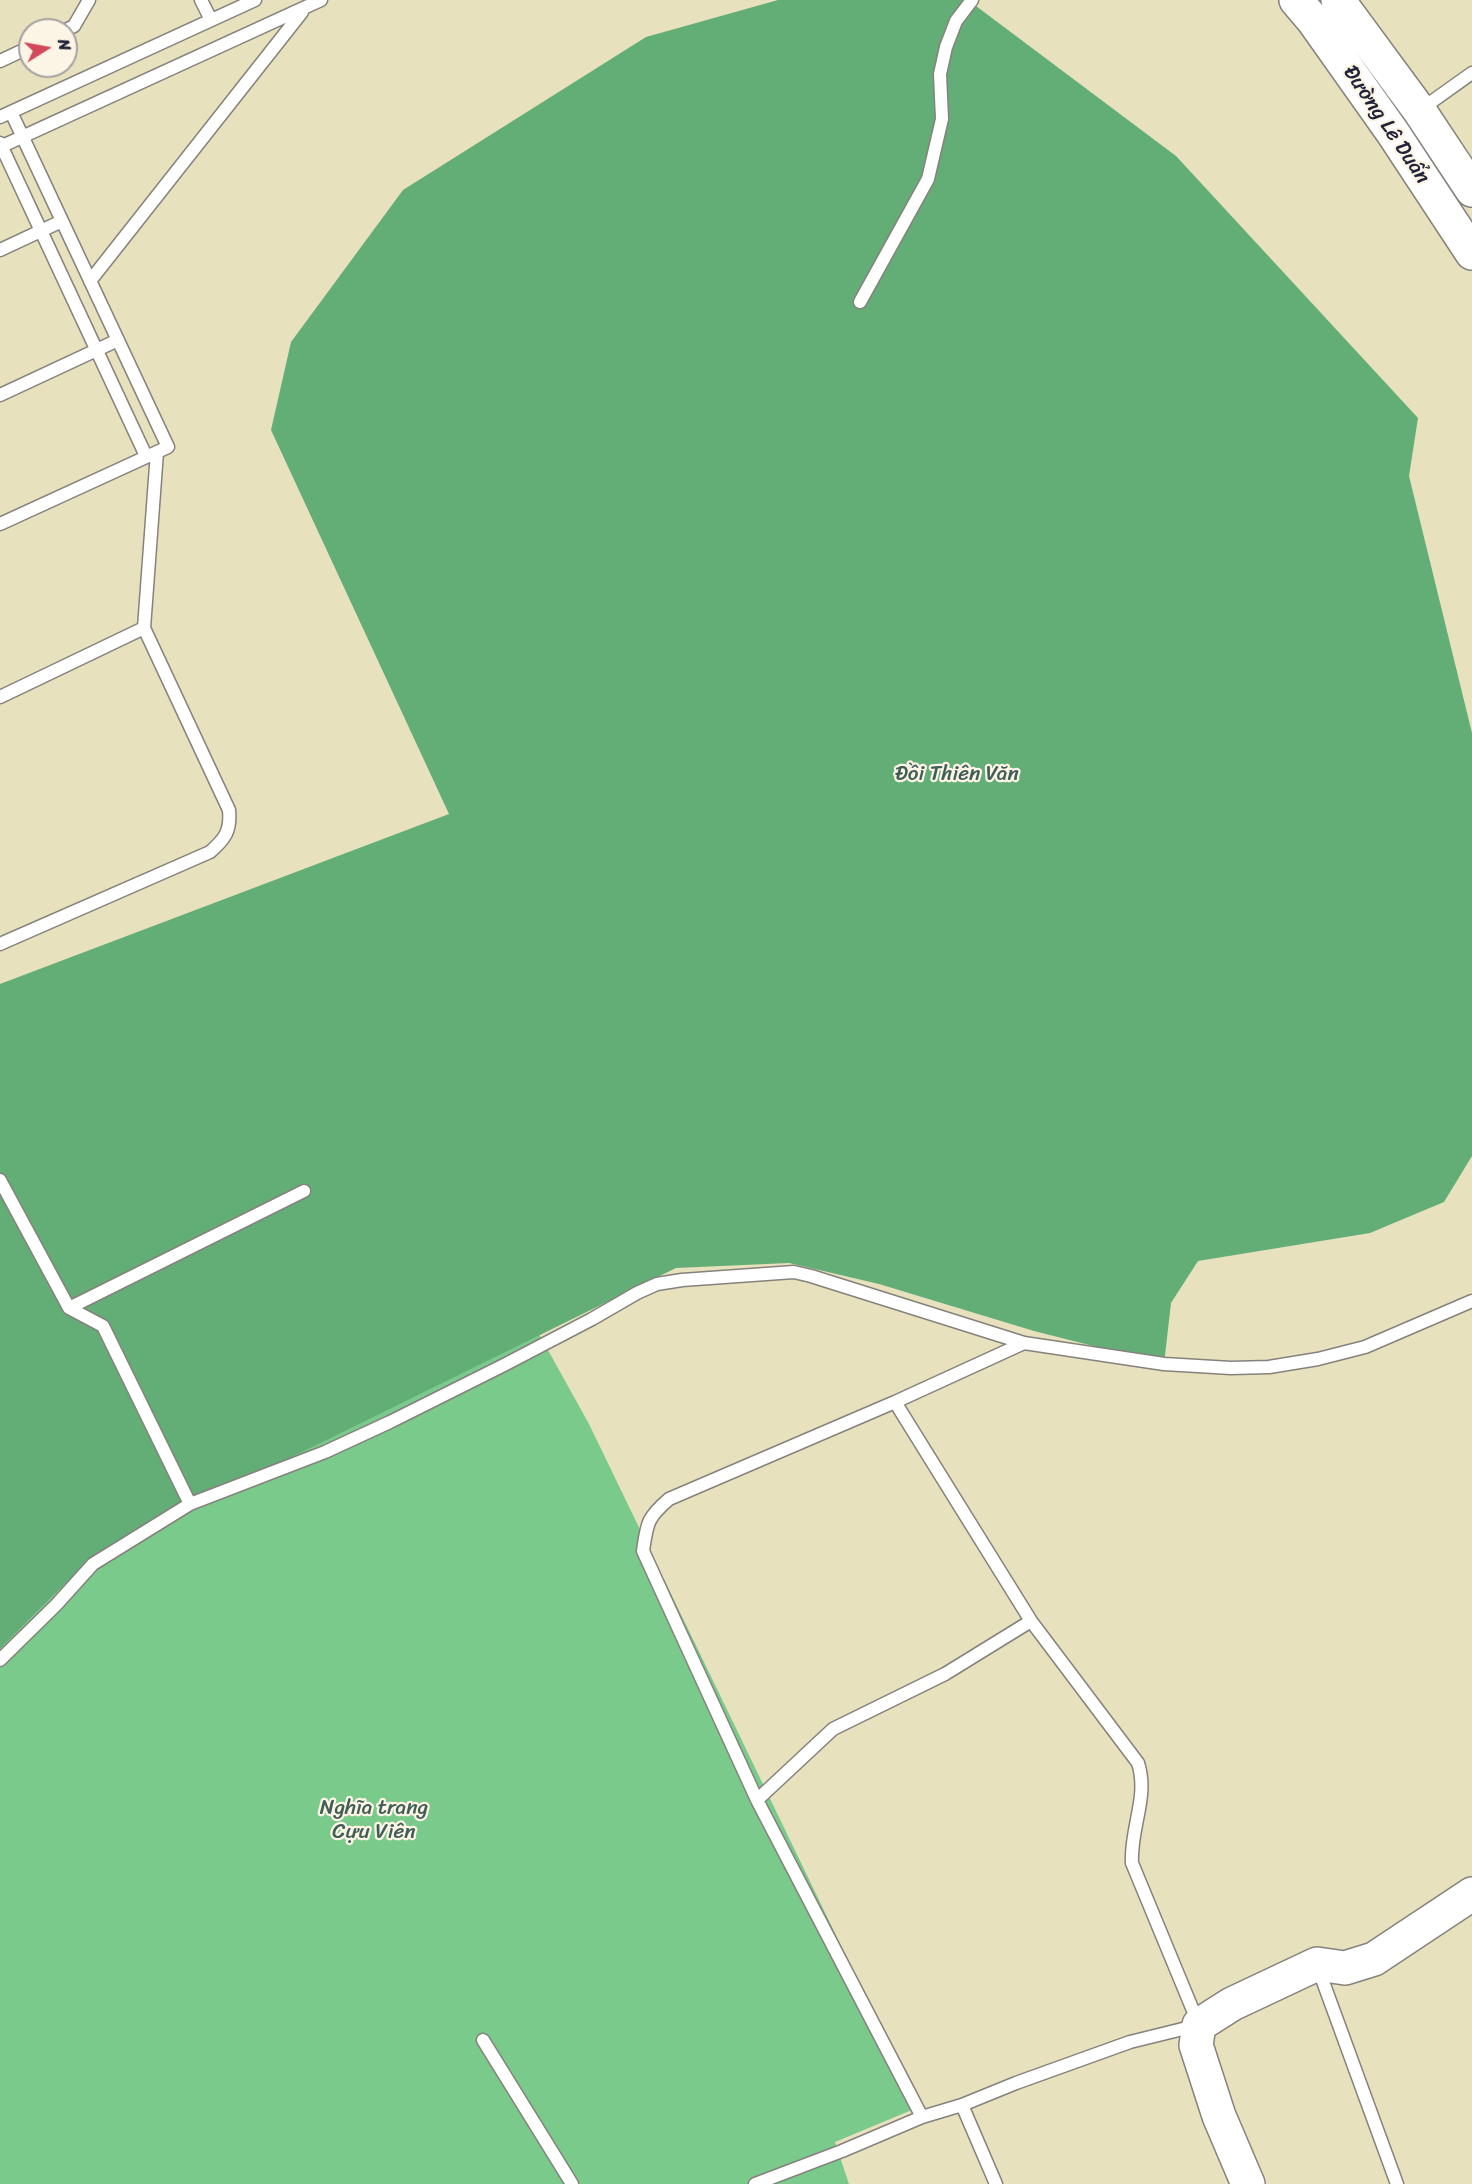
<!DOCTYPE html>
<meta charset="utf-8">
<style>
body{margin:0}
#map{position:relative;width:1472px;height:2184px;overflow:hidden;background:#e8e1be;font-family:Sriracha,sans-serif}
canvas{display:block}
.north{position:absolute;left:18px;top:18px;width:60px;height:60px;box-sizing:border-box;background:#fcf5e5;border:2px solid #a5a1a1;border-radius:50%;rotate:79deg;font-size:16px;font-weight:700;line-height:24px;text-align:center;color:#22223b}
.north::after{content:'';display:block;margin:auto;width:21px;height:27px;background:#d1495b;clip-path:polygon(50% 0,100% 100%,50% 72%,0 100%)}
</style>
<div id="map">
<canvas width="1472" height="2184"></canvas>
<div class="north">N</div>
</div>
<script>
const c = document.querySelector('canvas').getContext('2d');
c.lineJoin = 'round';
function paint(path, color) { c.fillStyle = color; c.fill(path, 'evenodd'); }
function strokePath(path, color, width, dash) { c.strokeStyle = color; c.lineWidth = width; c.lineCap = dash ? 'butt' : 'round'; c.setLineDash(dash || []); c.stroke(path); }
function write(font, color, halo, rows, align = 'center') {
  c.font = font + ' Sriracha,sans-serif'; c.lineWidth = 4.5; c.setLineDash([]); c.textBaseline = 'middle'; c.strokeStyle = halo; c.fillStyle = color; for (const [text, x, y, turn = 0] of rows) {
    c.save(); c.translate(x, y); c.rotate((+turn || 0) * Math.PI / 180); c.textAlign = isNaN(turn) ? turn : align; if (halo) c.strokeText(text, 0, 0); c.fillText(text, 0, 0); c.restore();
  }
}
paint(new Path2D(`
 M539,1334L589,1424L919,2107L835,2142L849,2184H0V1649L95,1554Z`), '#7aca8b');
paint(new Path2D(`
 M778,0H968L1176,156L1418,418L1409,476L1472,733V1156L1444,1202L1370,1233L1198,1261L1171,1303L1164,1364L1034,1331L879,1284L789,1263L676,1268L95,1554L0,1649V984L449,814L271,430L291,342L403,190L646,37Z`), '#63ae77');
const lane = new Path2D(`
 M201,0L211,20
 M66,30L74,26L89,0
 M0,61L30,47
 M1420,110L1472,73
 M0,117L255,0
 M0,143L146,456
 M0,147L321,0
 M0,250L62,221
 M90,281L302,12
 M860,302L928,179L942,119L940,74L946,47L956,21L972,0
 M0,395L118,340
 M0,524L168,447L11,112
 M0,697L144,628
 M0,944L210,852C225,839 231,831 229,810L144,628L157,452
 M0,1180L69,1308L103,1326L190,1504
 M69,1308L304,1191
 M0,1660L56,1605L93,1564L190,1504L325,1452L390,1422L504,1365L592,1319L637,1293L657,1284L682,1280L794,1272L811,1276L1024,1343L1164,1364L1231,1368L1269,1367L1318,1359L1365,1347L1472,1301
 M757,1800L833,1729L945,1674L1031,1621
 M1318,1968L1397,2184
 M483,2040L572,2184
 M962,2105L996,2184
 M922,2117L757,1800L643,1551C647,1523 647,1518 669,1499L895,1402L1024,1343
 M755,2184L842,2151L922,2117L962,2105L1016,2083L1130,2042L1199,2025L1132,1863C1130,1828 1149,1797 1138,1763L1031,1621L895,1402`);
const secondary = new Path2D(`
 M1296,0L1313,20L1393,133L1472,253
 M1338,0L1419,110L1472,190
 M1248,2184L1219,2116L1196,2045L1199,2025L1232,2004L1317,1964L1345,1968L1374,1959L1472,1894`);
strokePath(lane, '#85827c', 15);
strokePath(secondary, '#85827c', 36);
strokePath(lane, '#fff', 12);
strokePath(secondary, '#fff', 33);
write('21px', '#22223b', '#fcf5e5', [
 ["Đường Lê Duẩn",1386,125,56]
]);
write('21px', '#415d57', '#fcf5e5', [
 ["Đồi Thiên Văn",957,775],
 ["Nghĩa trang",374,1809],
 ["Cựu Viên",374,1833]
]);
</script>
